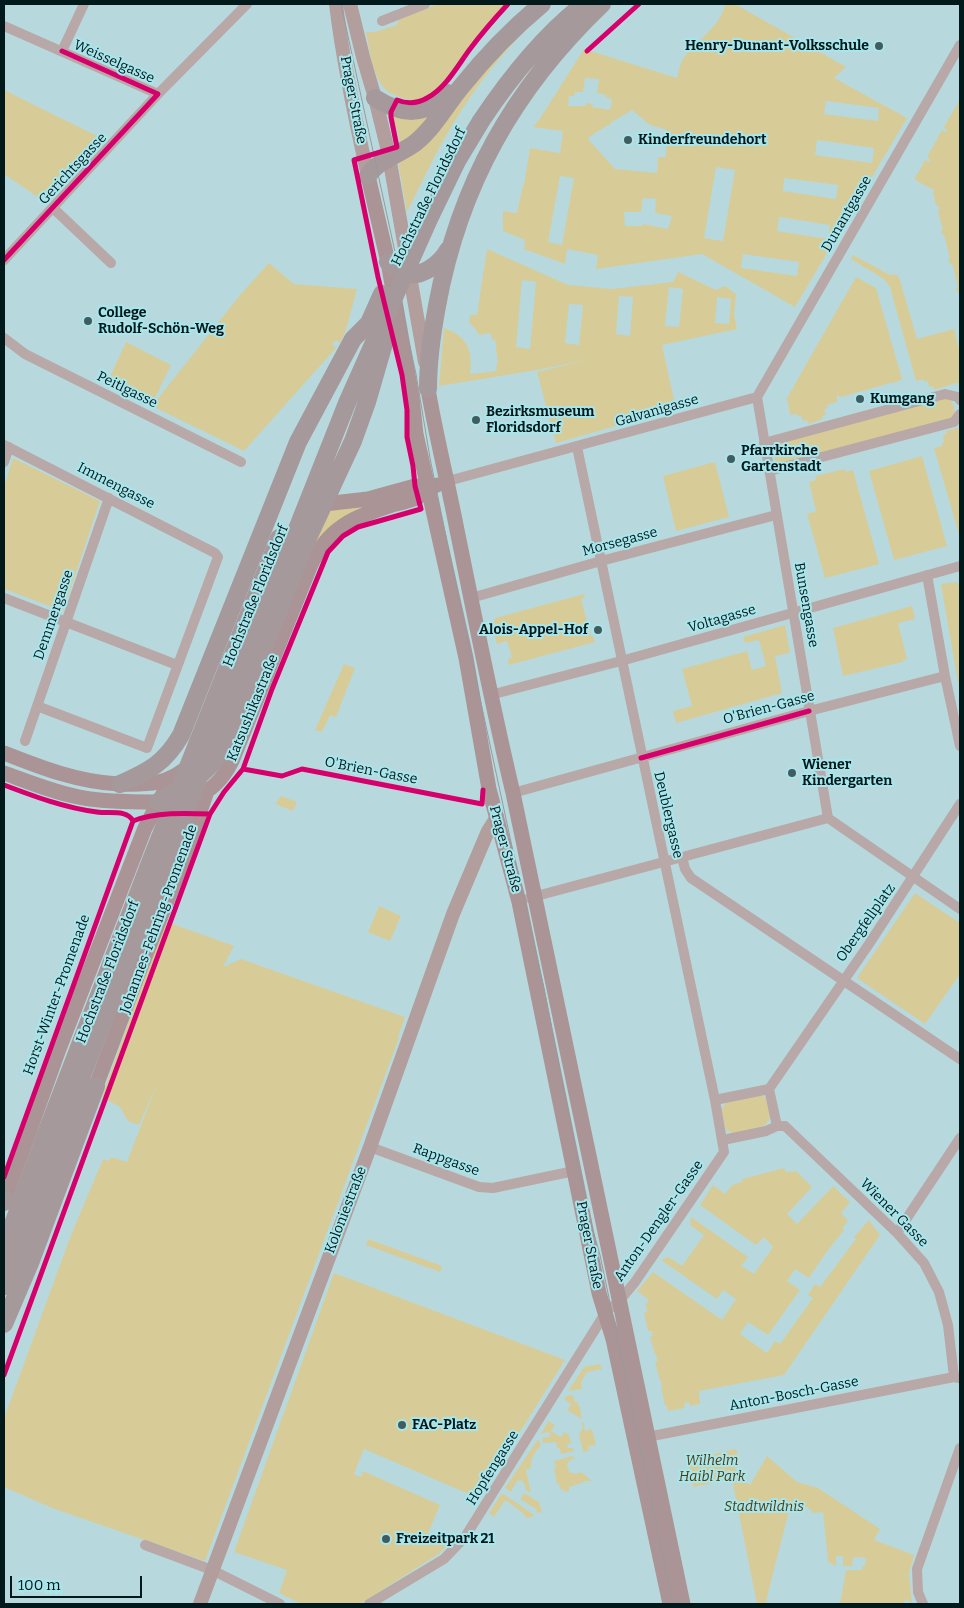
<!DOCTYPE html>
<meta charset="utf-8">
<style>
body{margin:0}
#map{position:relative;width:964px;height:1608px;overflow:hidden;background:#b7d9dd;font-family:Bitter,serif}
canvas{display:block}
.frame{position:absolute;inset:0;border:5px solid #01191b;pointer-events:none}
.scale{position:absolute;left:10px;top:1576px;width:132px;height:22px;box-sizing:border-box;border:2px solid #01191b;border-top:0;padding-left:6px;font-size:15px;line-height:18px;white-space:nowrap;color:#01191b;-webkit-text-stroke:4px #a8e6ec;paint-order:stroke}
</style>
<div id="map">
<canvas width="964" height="1608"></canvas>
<div class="frame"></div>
<div class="scale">100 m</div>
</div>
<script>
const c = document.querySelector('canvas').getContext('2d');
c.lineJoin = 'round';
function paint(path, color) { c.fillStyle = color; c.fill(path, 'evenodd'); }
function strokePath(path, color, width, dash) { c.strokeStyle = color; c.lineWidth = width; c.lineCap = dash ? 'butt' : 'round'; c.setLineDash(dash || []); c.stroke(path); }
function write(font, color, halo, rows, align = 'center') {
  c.font = font + ' Bitter,serif'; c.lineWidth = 4; c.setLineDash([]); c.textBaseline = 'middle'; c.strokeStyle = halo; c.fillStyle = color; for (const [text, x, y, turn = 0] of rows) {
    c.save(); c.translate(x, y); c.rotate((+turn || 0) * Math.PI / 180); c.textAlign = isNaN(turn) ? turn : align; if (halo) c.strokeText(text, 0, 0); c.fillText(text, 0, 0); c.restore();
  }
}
paint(new Path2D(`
 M438,4H506L445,81C429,96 418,106 397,96C394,94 389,93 387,91C372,77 370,51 366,32H375L397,25L399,19Z
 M549,4H552C518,36 486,71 461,111C440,143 424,178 407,212L398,162L471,82Z
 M725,4H735L846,67L834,78L907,118L795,307L702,254L596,269L598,255L567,249L565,264L524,249L525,240L503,231V211L517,213L523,185H524L530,148L560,153L563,131L533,127L539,120L584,49L677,78C679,71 680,62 685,56C698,39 721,26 725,4ZM585,78L599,79L597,93L606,95V98L612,99L610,110L592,107L593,104L586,103V106H568L569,96H574L575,92H583ZM826,101L879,108L878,121L824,114ZM632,110L650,125L667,130L666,157H658L657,173L615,169L588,139L589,137L608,125H610V123ZM817,140L874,148L872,163L815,155ZM716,167L735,170L723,241L704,238ZM560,176L574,178L562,245L548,242ZM784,178L838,185L836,199L783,191ZM643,198L656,199L655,213L672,216L668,229L643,224L642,226H625L624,212H641ZM779,217L830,225L828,239L777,231ZM743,254L799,262L797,276L741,268Z
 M4,90L99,137L45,202L4,174Z
 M959,101L960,291L957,292L956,288L958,287L952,263L950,264L948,259L950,258L944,235H942L941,231L943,230L938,212L940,208L936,205L933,193L934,190L915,180V178L925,160L929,162L930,160L927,157L942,130L946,132L947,130L944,127Z
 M434,112L401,147L393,114Z
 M487,249L568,285L612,289L673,282L678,272L716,290L725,286L736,294L734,314L737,329L662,345L676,409L556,443L537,372L588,360L537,370L439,386L444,328C468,337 473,350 470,374L497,371L496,365L498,364L495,339L492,340L491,333L479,335L475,328L469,323L470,315H477ZM522,280L536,282L530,349L516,347ZM669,287L683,289L679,327L665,326ZM619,296L633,297L630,336L616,334ZM717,297L731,299L729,324L715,323ZM569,304L583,305L579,345L565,343Z
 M853,255L890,275L895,274L899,277L917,339L954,329L960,353V384L956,383L934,390L933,386L929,387L928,381L924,382V379L916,381L890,287L884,279L851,259Z
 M269,263L294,284L357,289L346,330L340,343L336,340L332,344L336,348L244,451L152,406L240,295Z
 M856,277L876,288L902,379L895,383L894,382L841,397L837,395V402L827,405L828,408L824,409L826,415L822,416L823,419L808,424L807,420L803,421L801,415L798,416L797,414L790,415L787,398Z
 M126,342L171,365L154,400L109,379Z
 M947,397C953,402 956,408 954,416L948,420L780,465L776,463C774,456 770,450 776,444Z
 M960,427V538L934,448L942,446V443L944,442L943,436L946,434V431Z
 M922,456L947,546L894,560L869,471Z
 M13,458L100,501L63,611L4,589V487Z
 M715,462L729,517L676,531L663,476Z
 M845,469L846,472L853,470L879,564L825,578L807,514L816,511L809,482L816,480L815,476Z
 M370,503L312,549L331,507Z
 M958,582L960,592V694L941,584Z
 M584,594L585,598L581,599L591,636H593L595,642L509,665L508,659L512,657L507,641L497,644L491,622L495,621V618Z
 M912,606L915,619L898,623L907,659L903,660V662L843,676L833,628Z
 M785,625L790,653L775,656L782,693L676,723L673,711L692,706L682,669L747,651L752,670L766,666L759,640L745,643L743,637Z
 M344,664L355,668L336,717L330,715L322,732L315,730Z
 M281,796L297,802L293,811L275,804Z
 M915,893L960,923V974L925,1024L857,978Z
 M379,906L401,916L390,941L368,932Z
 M164,921L234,946L223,967L241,959L405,1017L398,1037L399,1038L205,1561L52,1508L4,1487V1418L71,1235L103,1159L109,1161L111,1157L127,1162L156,1086L139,1125L128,1121L120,1107L102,1097Z
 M753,1096H763C770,1102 774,1118 765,1125C761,1127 738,1133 733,1133C732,1133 727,1130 726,1130L721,1110L726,1103Z
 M784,1168L786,1172L796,1171L812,1187L787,1214L797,1224L833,1186L850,1202L841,1213L848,1221L842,1228L844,1230L825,1254L809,1278L795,1269L787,1281L800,1290L768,1335L748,1322L740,1334L767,1353L775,1341L780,1344L813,1298L808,1295L815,1284L820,1287L856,1239L854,1237L869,1220L880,1235L784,1375L699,1391L700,1404L690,1406L689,1402L684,1403L685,1408L668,1411L667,1406H665L661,1386L662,1385L661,1381H660L655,1362L658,1361L656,1355H655L650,1337L653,1336L651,1331H648L644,1313L647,1312V1308L645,1306L649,1300L637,1291L653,1272L722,1320L736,1299L723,1290L717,1299L661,1260L668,1257L682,1266L704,1235L690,1225L691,1217L748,1257L741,1266L754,1274L773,1247L764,1237L756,1245L700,1205L713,1185L725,1194L732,1185L742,1182V1179Z
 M368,1239L442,1266L440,1272L366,1245Z
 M334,1273L565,1360L495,1472H493L476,1497L364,1449L354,1474L361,1477L363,1471L440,1505L428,1533L449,1542L440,1553L360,1604H301L279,1593L287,1570L234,1552Z
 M600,1364L602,1369L587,1372L581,1382L582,1389L568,1391L584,1367Z
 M573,1395L575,1402L577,1401L579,1407H581L580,1409L582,1419L567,1410L571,1404L564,1399L566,1396Z
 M548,1421L555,1425L551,1431L561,1437L564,1432L569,1435L571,1443L567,1444L568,1448H573L574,1451L561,1454L560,1449L557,1447L556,1442L543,1443L542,1438L546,1437L548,1438L551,1434L548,1432L541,1434Z
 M584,1422L585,1431L592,1429L596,1445L588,1446L589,1451L583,1452L579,1434L583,1428L582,1423Z
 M538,1439L541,1445C535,1452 530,1459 531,1468L526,1470L531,1493L526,1490L524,1483L521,1480L517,1481L511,1492L505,1488Z
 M736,1449L740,1464L735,1466L738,1477L750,1485L767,1456L797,1482L818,1488L880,1529L874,1540L914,1555L909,1573L912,1603L906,1599L904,1603L906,1604H840L846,1570H862V1566H865L866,1558L853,1557L852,1566H843V1556H836V1566L827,1561L828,1558L823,1512L812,1513L811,1509H809L808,1507H790L768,1593L766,1604H757L732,1479L693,1487L688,1460Z
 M572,1456L575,1458L570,1460L567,1464L569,1472L576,1474L581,1472L590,1479L591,1481H584V1482L569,1487V1491L564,1492V1489L561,1490L559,1484H557L554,1468L556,1467L554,1461Z
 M502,1493L533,1514L534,1516L526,1518L523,1513L505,1500L494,1517L489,1513Z
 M524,1493L539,1502L542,1512L537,1513L536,1509L520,1499Z`), '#d7cc98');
strokePath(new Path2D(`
 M382,21L425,4
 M4,26L158,94
 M62,51L84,4
 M53,208L111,263
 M4,260L158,94L247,4
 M4,338L25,354L241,462
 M757,397L828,818
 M757,397L960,45
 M764,443L945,394L958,397L960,400
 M4,445L215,553L218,557L147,748L37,706
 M4,462L9,447
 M769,471L954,422L960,414
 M448,481L757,397
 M927,575L945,676L960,746
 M4,598L177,665
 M471,598L601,561L776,515
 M490,695L621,661L960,566
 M25,741L109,498
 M513,793L809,711L945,676
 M828,818L960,909
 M682,857L685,869L691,878L960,1059
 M529,898L828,818
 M769,1089L869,944L960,804
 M769,1089L777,1126
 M715,1100L769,1089
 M723,1140L766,1131L777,1126H785L897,1233L924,1263L939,1292L948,1325L954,1377
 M370,1147L479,1187L493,1188L574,1171
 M897,1233L960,1138
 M642,1438L954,1377L959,1378
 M145,1545L212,1570L280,1604
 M369,1604L444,1559L465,1537L606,1312L620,1300L635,1282L724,1152L715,1100L577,447
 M923,1604L918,1592L917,1569L960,1448`), '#b8a8a7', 10);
strokePath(new Path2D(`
 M336,4C343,62 355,119 368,176
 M350,4L363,57L375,98L388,151L425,362
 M200,1604L370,1147L453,914L488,831L497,817`), '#b19e9d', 14);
strokePath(new Path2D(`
 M368,176L388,262L412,397L416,434L466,658L489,789L519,902L599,1293L613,1339L670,1604
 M428,389C436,436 448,483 457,530C475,618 492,705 513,793L683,1604
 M315,505L368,499L415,486L429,488
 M4,753C42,768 78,782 119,784C148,785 169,785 191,764
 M4,773C29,782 58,794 84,798C107,802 130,802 153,802C167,801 181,802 195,797C212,791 224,777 232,761L310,567C328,527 352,518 392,505C400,503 410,501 418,497C425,494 429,488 437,485
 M96,1086L137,977L186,853L207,791
 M5,1199L59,1049L145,828L163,794`), '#ab9495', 15);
strokePath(new Path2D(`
 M375,98C402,115 424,117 448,93
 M481,121C509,79 543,36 584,4
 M368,176C377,160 401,154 415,143C434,128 446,105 461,87C485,57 513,28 542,4
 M388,262C394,266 400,271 405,273C421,279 441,263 448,250
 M428,389C428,361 432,333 437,306C459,185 514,88 602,4
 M120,784C149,771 165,763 181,735L298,442L353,339L369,323L382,294
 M158,802C186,786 206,775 224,748L288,588
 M4,1202L5,1199
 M4,1249L45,1136
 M4,1286L57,1140
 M4,1324L30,1263L96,1086`), '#a6999b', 18);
strokePath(new Path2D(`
 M341,4L395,252L404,320L416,374L430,458L459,601L511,842L544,988L587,1210L600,1255L673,1604`), '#989a9c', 1);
strokePath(new Path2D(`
 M288,588L308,538L353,441L367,402L385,340
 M45,1136L151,860L279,538
 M57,1140L164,865L347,403L429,219L457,161L481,121`), '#a6999b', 18);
strokePath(new Path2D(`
 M587,51L639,4
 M4,260L158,94L62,51
 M641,758L809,711
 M243,769L282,776L302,769L482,804L483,790
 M4,785C33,796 65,808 97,812C109,814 127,809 133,821
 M133,821C155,812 185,813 210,814
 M4,1177L133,821
 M4,1375L210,814L224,792L243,769L272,689L328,552L343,536L358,527L421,509L415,486L413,466L407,437V410L402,375L378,277L354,160L397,147L391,117V112L397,100C407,104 417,104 427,98C446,88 458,65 470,49C482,33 495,18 508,4`), '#d6006c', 5);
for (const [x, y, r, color] of [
 [879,46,5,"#415c5f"],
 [628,140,5,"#415c5f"],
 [88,321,5,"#415c5f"],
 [860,399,5,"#415c5f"],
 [476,420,5,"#415c5f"],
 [731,459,5,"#415c5f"],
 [598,630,5,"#415c5f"],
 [792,773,5,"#415c5f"],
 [402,1425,5,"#415c5f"],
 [386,1539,5,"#415c5f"]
]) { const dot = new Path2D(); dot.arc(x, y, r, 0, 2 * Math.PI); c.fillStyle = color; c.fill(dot); strokePath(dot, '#a8e6ec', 2); }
write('bold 14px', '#01191b', '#a8e6ec', [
 ["Henry-Dunant-Volksschule",869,46,"right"],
 ["Kinderfreundehort",638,140],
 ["College",98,313],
 ["Rudolf-Schön-Weg",98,329],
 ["Kumgang",870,399],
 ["Bezirksmuseum",486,412],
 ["Floridsdorf",486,428],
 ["Pfarrkirche",741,451],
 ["Gartenstadt",741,467],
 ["Alois-Appel-Hof",588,630,"right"],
 ["Wiener",802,765],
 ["Kindergarten",802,781],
 ["FAC-Platz",412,1425],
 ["Freizeitpark 21",396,1539]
], 'left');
write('14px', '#01191b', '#a8e6ec', [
 ["Weisselgasse",114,62,24],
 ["Prager Straße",353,100,79],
 ["Gerichtsgasse",73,169,-47],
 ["Hochstraße Floridsdorf",429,197,-64],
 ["Dunantgasse",847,214,-60],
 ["Peitlgasse",127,390,26],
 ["Galvanigasse",657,411,-16],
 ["Immengasse",116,486,27],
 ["Morsegasse",620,542,-15],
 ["Hochstraße Floridsdorf",256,596,-68],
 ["Bunsengasse",806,605,80],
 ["Demmergasse",54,615,-71],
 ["Voltagasse",722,619,-16],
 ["Katsushikastraße",253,708,-68],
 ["O'Brien-Gasse",769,708,-15],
 ["O'Brien-Gasse",371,771,11],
 ["Deublergasse",668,815,77],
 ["Prager Straße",505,849,75],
 ["Johannes-Fehring-Promenade",159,919,-70],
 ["Obergfellplatz",866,923,-55],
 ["Hochstraße Floridsdorf",108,972,-69],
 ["Horst-Winter-Promenade",57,995,-70],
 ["Rappgasse",446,1160,20],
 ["Koloniestraße",346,1210,-69],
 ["Wiener Gasse",894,1213,45],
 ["Anton-Dengler-Gasse",659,1221,-55],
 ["Prager Straße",589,1245,79],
 ["Anton-Bosch-Gasse",794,1394,-11],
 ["Hopfengasse",493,1468,-58]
]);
write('italic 14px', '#4e3a0d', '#a8e6ec', [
 ["Wilhelm",712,1461],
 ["Haibl Park",712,1477],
 ["Stadtwildnis",764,1507]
]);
</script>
